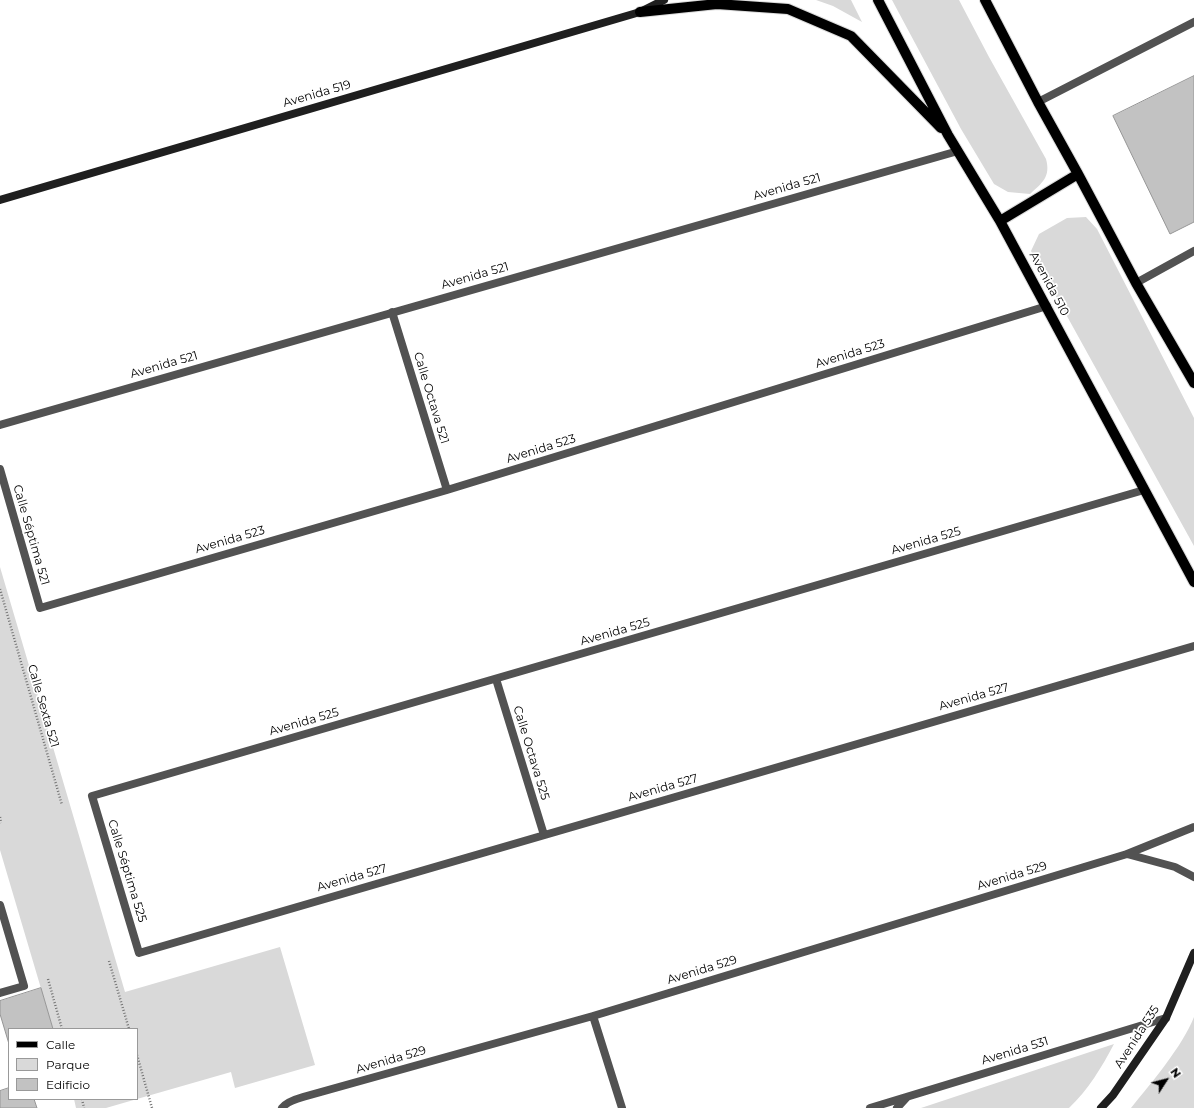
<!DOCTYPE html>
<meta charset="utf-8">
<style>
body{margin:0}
#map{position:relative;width:1194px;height:1108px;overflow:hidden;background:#fff;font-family:Montserrat,sans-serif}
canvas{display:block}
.legend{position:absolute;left:8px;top:1028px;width:130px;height:72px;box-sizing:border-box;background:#fff;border:1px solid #999;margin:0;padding:5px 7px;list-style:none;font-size:12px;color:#000}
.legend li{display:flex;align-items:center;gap:8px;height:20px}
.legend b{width:20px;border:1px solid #999}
.north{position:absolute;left:1146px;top:1060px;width:40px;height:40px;-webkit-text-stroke:3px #fff;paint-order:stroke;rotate:54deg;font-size:11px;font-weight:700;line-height:16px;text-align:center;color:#000}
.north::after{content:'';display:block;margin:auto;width:14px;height:18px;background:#000;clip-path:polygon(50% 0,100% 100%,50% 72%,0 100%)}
</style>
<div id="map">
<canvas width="1194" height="1108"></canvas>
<ul class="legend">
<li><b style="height:5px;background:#000"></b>Calle</li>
<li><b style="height:11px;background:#d9d9d9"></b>Parque</li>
<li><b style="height:11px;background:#c2c2c2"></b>Edificio</li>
</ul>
<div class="north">N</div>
</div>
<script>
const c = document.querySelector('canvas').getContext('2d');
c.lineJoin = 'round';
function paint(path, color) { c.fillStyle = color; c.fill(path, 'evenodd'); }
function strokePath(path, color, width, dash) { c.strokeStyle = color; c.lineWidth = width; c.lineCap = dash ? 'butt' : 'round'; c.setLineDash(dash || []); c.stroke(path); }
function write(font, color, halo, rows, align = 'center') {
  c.font = font + ' Montserrat,sans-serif'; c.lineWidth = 3.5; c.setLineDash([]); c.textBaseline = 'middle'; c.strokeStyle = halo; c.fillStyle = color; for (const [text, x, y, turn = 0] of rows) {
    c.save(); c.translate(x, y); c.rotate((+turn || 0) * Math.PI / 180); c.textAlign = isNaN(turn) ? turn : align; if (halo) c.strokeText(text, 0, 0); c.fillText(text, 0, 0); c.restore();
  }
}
paint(new Path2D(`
 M816,0H851L862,22L833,6Z
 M892,0H959L989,57L1046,159C1051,177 1042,183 1030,194L1008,192L994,184L961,129Z
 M1086,217L1097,229L1194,418V546L1031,251L1039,234L1067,218Z
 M0,567L125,992L280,947L315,1065L235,1088L231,1072L137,1099V1029H53L0,850Z
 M1194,1017V1108H1131C1152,1082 1182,1047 1194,1017Z
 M1114,1044C1102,1067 1088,1090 1069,1108H921Z
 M74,1099H137L106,1108H76Z`), '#d9d9d9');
const building = new Path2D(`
 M1194,76V222L1170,234L1113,116Z
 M41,988L53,1029H9V1044L0,1014V1001Z
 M9,1088V1099H34L37,1108H0V1091Z`);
paint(building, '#c2c2c2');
strokePath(building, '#969696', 1);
const primary = new Path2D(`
 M878,0L948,135L1000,221L1194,582
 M985,0L1038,102L1078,174L1136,283L1194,383
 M640,12L717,4L788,9L851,36L941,128
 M1000,221L1078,174`);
strokePath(primary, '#dbdbdb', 12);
strokePath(new Path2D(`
 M0,589L62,805
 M0,817L1,823
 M109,961L129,1029
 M48,979L62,1029
 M137,1055L152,1108
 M82,1099L84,1108`), '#747474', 2.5, [1, 2]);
strokePath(new Path2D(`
 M1038,102L1194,22
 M1136,283L1194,251`), '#525252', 8);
strokePath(new Path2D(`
 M392,312L447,490
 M0,425L958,151
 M0,469L40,608L447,490L1047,306
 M1144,490L92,796L139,953L1194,646
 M496,679L544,835
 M1127,854L1175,867L1194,877
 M0,905L24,986L0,993
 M593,1016L622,1108
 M282,1108C286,1102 296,1099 303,1097L593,1016L1127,854L1194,827
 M870,1108L1166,1018
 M897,1108L907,1097`), '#525252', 8);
strokePath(new Path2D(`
 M0,200L640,12L664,0
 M1101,1108L1113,1095L1166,1018L1194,953`), '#1f1f1f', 8);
strokePath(primary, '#000', 10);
write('12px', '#000', '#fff', [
 ["Avenida 519",317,94,-16],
 ["Avenida 521",787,187,-16],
 ["Avenida 521",475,276,-16],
 ["Avenida 510",1049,284,62],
 ["Avenida 523",850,354,-17],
 ["Avenida 521",164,365,-16],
 ["Calle Octava 521",431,398,73],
 ["Avenida 523",541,449,-17],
 ["Calle Séptima 521",31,535,74],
 ["Avenida 523",230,540,-16],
 ["Avenida 525",926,541,-16],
 ["Avenida 525",615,632,-16],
 ["Avenida 527",974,697,-16],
 ["Calle Sexta 521",43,706,74],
 ["Avenida 525",304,722,-16],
 ["Calle Octava 525",531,753,73],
 ["Avenida 527",663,788,-16],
 ["Calle Séptima 525",127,871,73],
 ["Avenida 529",1012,876,-17],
 ["Avenida 527",352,878,-16],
 ["Avenida 529",702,970,-17],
 ["Avenida 535",1137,1037,-57],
 ["Avenida 531",1015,1051,-17],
 ["Avenida 529",391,1060,-16]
]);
</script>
